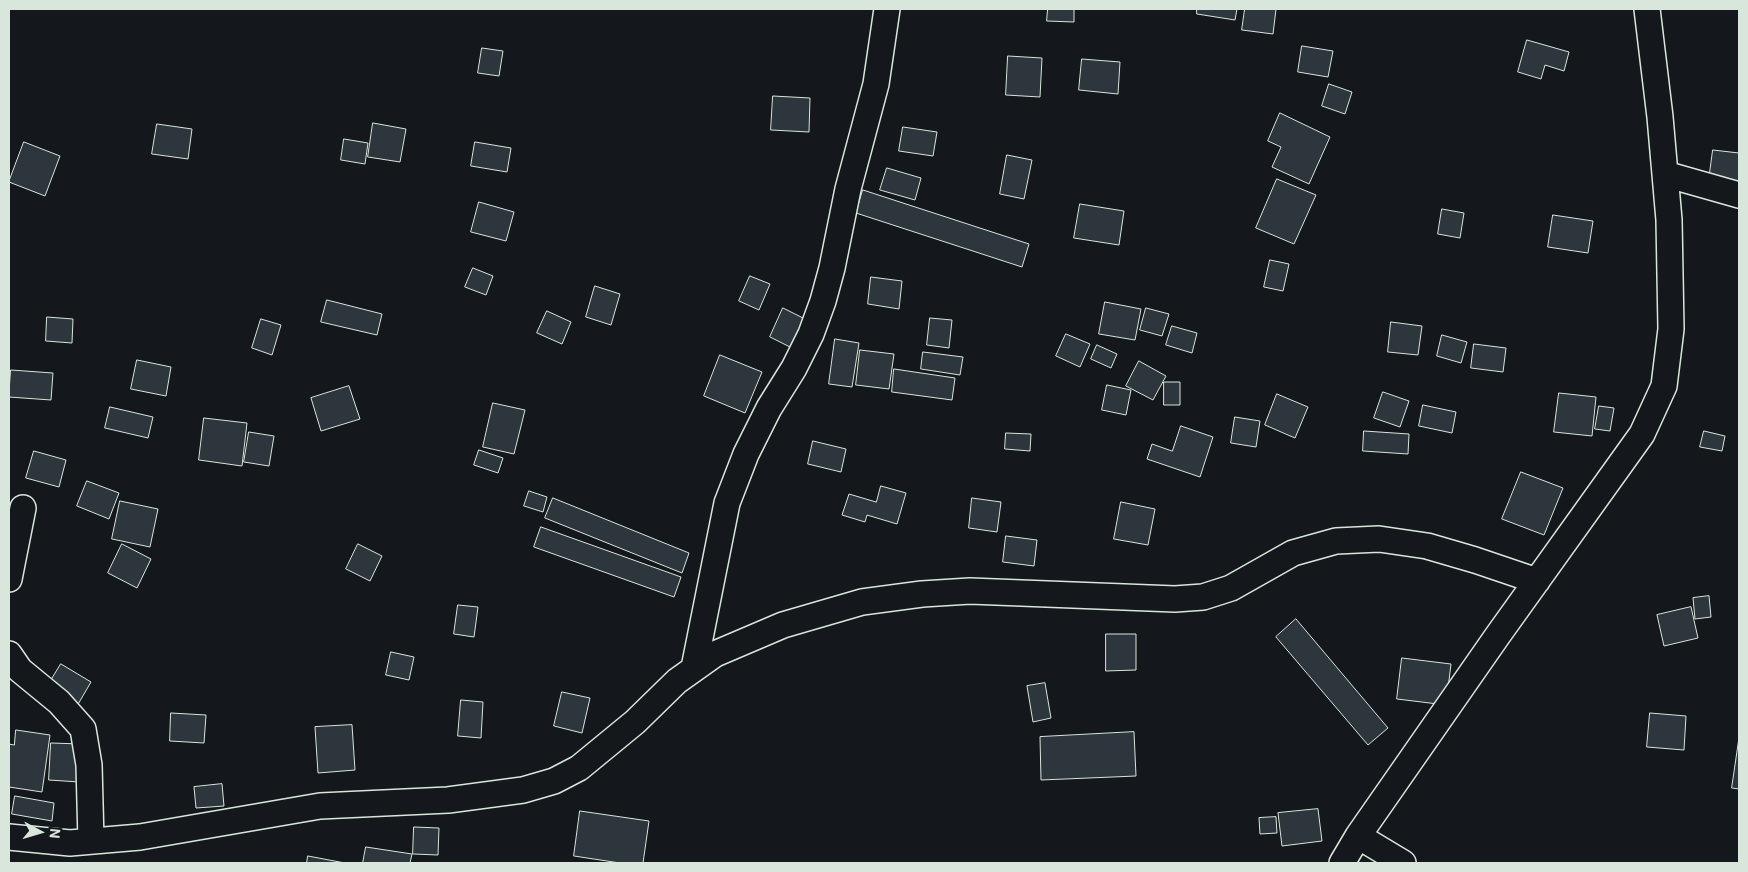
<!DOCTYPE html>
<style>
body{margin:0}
#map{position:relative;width:1748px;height:872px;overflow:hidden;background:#14181c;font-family:Roboto,sans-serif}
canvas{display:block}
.frame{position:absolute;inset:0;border:10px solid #d8e6dc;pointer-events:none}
.north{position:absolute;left:15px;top:807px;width:50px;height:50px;-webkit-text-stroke:4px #14181c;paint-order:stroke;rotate:96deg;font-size:14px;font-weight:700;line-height:20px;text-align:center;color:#d8e6dc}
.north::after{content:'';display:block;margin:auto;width:18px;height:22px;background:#d8e6dc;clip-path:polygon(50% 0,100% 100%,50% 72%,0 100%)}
</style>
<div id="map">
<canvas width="1748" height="872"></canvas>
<div class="frame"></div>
<div class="north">N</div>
</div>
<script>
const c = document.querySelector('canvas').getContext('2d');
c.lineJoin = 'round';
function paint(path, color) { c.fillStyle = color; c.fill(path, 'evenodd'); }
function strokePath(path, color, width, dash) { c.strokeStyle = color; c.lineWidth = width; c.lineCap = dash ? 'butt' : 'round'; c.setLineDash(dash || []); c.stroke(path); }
const building = new Path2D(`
 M1048,9H1074V22L1047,21Z
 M1197,9H1237L1235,20L1197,14Z
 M1245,9H1276L1273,34L1242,30Z
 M1527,40L1569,52L1564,71L1545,65L1541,79L1518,72Z
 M1302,46L1333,51L1328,77L1298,72Z
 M482,48L503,51L499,76L478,73Z
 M1008,56L1042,58L1040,97L1006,95Z
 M1082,59L1120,62L1118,94L1079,90Z
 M1329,84L1352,92L1345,114L1322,106Z
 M773,96L810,98L809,132L771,130Z
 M1280,113L1330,137L1309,184L1272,167L1281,147L1268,141Z
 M373,123L406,129L400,162L368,157Z
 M157,124L192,129L188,159L152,154Z
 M903,127L937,132L933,156L899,151Z
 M344,139L368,143L365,164L341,160Z
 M24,142L60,156L45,196L9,182Z
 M475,142L511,148L507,172L471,166Z
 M1713,150L1739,153V184L1709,180Z
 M1007,155L1032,160L1024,199L1000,194Z
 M887,168L921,178L915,200L880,190Z
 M1277,179L1316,195L1294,244L1256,228Z
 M863,190L1029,244L1022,267L856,213Z
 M479,202L514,212L506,241L471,232Z
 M1080,204L1124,211L1119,245L1074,238Z
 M1442,209L1464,213L1460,238L1438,234Z
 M1553,215L1593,221L1588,253L1548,247Z
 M1270,260L1289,264L1283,291L1264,287Z
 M473,268L493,276L486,295L465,287Z
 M750,276L770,284L759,310L739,301Z
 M871,277L902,281L899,309L868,304Z
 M595,286L620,294L611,325L586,317Z
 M327,300L382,314L377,335L321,322Z
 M1105,302L1141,309L1135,340L1099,334Z
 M783,308L809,321L796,350L770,337Z
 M1146,308L1169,314L1162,336L1140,330Z
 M547,311L571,322L562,344L537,333Z
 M47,317L73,319L72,343L46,341Z
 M930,318L952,320L949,348L927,345Z
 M261,319L281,325L272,355L252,348Z
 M1391,322L1422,326L1418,355L1388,352Z
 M1172,326L1197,333L1192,353L1166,345Z
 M1066,334L1090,344L1080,367L1056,356Z
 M1442,335L1467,342L1461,363L1437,356Z
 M835,339L859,343L852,387L829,384Z
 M1474,344L1506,348L1503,372L1471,368Z
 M1097,345L1117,354L1111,368L1091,359Z
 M860,350L894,354L889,389L856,385Z
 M923,352L963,357L960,375L921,369Z
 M720,355L762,372L745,413L704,396Z
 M137,360L171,367L166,396L131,389Z
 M1139,361L1166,376L1153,400L1126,386Z
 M894,369L955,378L952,400L892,392Z
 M11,370L53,373L51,400L9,397Z
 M1164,382H1180V405H1164Z
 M1107,385L1131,390L1126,415L1102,410Z
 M349,386L360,419L321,431L311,398Z
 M1383,392L1409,401L1400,427L1374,418Z
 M1559,393L1596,397L1592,436L1554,432Z
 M1277,394L1308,407L1295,438L1265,425Z
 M493,403L525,410L514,454L483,447Z
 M1423,405L1456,412L1452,433L1419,426Z
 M1599,406L1614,408L1610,431L1595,429Z
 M110,407L153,417L148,438L105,428Z
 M1235,417L1260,421L1256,447L1231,443Z
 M204,418L247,423L242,466L199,460Z
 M1181,426L1213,437L1200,477L1147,459L1152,444L1172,451Z
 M1364,431L1409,434L1408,454L1363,451Z
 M1704,431L1725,436L1722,451L1700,447Z
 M249,432L274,436L269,466L244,462Z
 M1006,433L1031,434L1030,451L1005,449Z
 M813,441L846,449L841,472L808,464Z
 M479,450L503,458L498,473L474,465Z
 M34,451L66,460L59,487L26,478Z
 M1521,472L1563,488L1544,535L1502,519Z
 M87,481L119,493L109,519L77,506Z
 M881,486L906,493L897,524L867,515L865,522L842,515L849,494L876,502Z
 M529,491L547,497L543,512L524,506Z
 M553,498L689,553L682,573L545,518Z
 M972,498L1001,502L997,532L969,528Z
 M120,501L158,509L150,547L112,539Z
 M1121,502L1155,509L1148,545L1114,539Z
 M541,527L681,577L674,597L534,547Z
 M1006,536L1037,540L1034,566L1003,562Z
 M122,544L151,559L137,588L108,573Z
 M358,544L382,556L370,581L346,569Z
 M1709,596L1711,617L1695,619L1693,598Z
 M458,605L478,607L474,637L454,634Z
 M1691,607L1698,638L1664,646L1657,615Z
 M1296,619L1388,728L1368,745L1276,637Z
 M1106,634H1136V670L1106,671Z
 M391,652L414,657L409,680L386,675Z
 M1402,658L1451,664L1446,705L1397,699Z
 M61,664L91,682L77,706L47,687Z
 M1045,683L1051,718L1033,722L1027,686Z
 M562,692L590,698L582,733L554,726Z
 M461,700L483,702L481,738L458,736Z
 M171,713L206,715L204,743L170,741Z
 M1650,713L1686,716L1684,750L1647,747Z
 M352,725L355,770L318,773L315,727Z
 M16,730L50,735L42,792L9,787V744L14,745Z
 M1134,732L1136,776L1041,780L1040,737Z
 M1739,738V789L1732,788Z
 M51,743L81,744L79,782L49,780Z
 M222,784L224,806L196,808L194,787Z
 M15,796L54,803L52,821L12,814Z
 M1318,809L1322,841L1282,846L1278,813Z
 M580,811L649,821L643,863H620L574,856Z
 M1276,817L1277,833L1260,834L1259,818Z
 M414,827L439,828L438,855L413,854Z
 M366,847L412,854L410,863H363Z
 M308,856L345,863H307Z`);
paint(building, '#2c363c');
strokePath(building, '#d8e6dc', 1);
const street = new Path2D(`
 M1665,174L1739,195
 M9,579L23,508
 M9,654L20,670L59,702L83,729L89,765L91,841
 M694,668L727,503L746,454L769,408L794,368L811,334L823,301L832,268L848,189L876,84L887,9
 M1358,836L1403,863
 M9,837L70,843L140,837L320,806L448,800L523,790L554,781L579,768L635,722L677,681L715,654L783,625L862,602L922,594L970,591L1175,599L1203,597L1231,588L1293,553L1336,541L1379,539L1427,546L1475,560L1537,581
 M1342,863L1358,836L1498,635L1642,434L1664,386L1671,329L1669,220L1660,117L1647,9`);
strokePath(street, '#d8e6dc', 28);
strokePath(street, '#14181c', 25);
</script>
